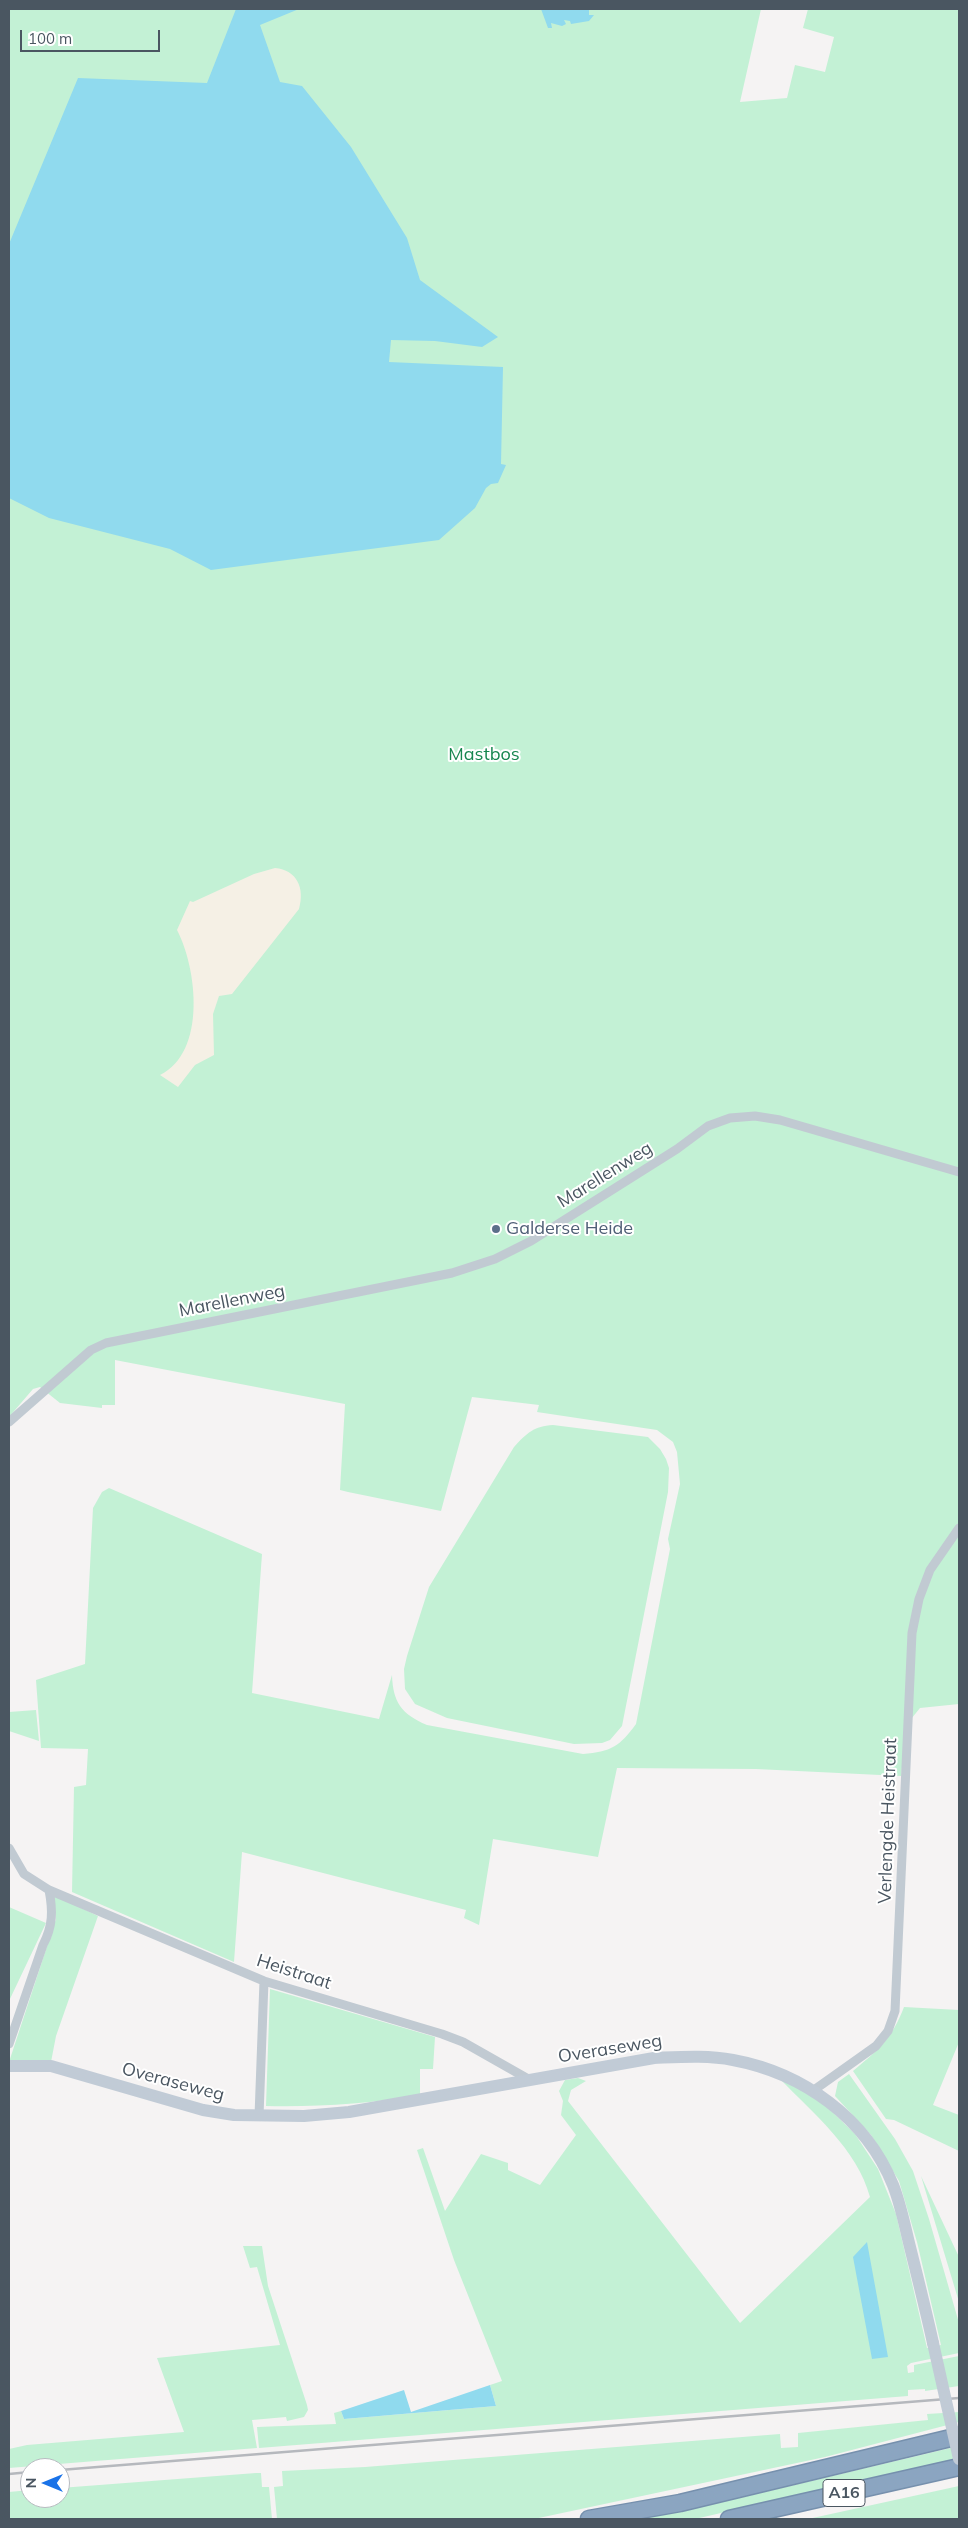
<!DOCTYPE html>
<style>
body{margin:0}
#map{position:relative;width:968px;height:2528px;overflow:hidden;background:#f5f3f3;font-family:Mulish,sans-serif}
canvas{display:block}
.frame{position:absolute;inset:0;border:10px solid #4a5661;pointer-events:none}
.north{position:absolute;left:20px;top:2458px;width:50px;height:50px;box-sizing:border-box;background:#fff;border:1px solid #b7bbc0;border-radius:50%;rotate:270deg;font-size:14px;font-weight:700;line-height:20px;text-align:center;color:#4a5661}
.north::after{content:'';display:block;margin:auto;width:18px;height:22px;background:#1a73e8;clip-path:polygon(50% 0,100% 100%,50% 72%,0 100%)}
.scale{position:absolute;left:20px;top:30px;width:140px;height:22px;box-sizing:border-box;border:2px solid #4a5661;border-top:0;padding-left:6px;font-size:15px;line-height:18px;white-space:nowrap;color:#4a5661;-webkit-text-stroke:4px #fff;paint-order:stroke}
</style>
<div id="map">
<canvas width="968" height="2528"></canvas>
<div class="frame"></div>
<div class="north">N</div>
<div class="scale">100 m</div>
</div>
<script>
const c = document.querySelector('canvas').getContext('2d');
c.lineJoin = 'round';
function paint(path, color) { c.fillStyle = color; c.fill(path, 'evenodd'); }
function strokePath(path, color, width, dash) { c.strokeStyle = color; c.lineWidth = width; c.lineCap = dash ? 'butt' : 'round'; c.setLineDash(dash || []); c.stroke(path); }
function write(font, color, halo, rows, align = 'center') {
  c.font = font + ' Mulish,sans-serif'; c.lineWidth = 4; c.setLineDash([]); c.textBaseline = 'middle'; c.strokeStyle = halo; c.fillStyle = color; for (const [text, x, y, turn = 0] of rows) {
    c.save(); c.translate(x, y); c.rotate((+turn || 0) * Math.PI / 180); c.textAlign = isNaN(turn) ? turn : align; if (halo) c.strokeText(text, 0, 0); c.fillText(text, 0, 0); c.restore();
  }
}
paint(new Path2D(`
 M9,9H761L740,102L787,98L795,65L825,72L834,37L803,28L808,9H959V1704L920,1708L907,1724L901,1776L756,1769L617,1768L598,1857L493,1839L479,1925L464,1918L466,1910L242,1852L234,1962L72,1892L74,1787L86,1785L88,1749L41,1748L36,1680L85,1664L93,1508L102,1492L109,1488L262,1554L252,1693L379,1719L392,1675C393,1702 401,1714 427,1725L583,1754C611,1752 620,1746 636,1724L670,1549L668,1539L680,1484L677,1452L673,1442L657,1430L537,1412L539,1405L472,1397L441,1511L348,1492L340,1490L345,1404L115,1360V1405H102V1408L60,1403L40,1387L33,1389L9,1417Z
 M553,1425L648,1437L660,1449L666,1459L669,1468L668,1492L622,1726L610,1740L602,1743L574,1744L447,1718L415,1704L405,1689L404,1669L407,1656L429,1587L514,1447C527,1433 534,1426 553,1425Z
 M36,1710L39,1741L9,1731V1712Z
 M52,1894L98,1916L56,2036L51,2062H9L56,1919Z
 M9,1907L46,1923L9,2001Z
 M270,1989L435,2037L433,2069H420V2095C369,2104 318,2107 266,2106Z
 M904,2007L959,2010V2042L933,2105L959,2115V2151L894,2120L886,2119L853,2071C878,2050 892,2039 904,2007Z
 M849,2074L895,2139L913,2171L929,2219L959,2323V2353L911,2363L907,2366L908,2373L914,2372V2365L959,2356V2386L925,2391V2389L908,2390V2396L259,2448L257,2427L336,2424L334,2413L341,2411L344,2419L496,2406L490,2385L502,2381L454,2260L417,2150L423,2148L445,2211L481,2154L508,2163V2170L540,2185L576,2135L561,2115L563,2101L559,2091L565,2080L578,2078L586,2081L571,2090L568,2101L740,2323L870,2197C857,2149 814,2114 780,2079L814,2094L855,2134L878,2169L896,2214L927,2348L941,2345L917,2242L899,2181L871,2135L835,2096L838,2082Z
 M921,2176L959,2257V2302Z
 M243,2246H262L268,2286L307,2405L308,2410L304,2417L287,2421L286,2417L252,2420L257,2448L9,2468V2449L27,2445L184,2432L157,2358L280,2345L257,2267L250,2268Z
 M959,2412V2422L825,2457L534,2519H277L274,2487L283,2486L282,2471L365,2467L780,2434L781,2448L798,2447V2433L928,2420L927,2414Z
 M959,2446V2458L695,2519H638L701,2507Z
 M256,2473H261L262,2487H269L272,2519H9V2492L30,2490V2498H60V2488Z
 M959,2486V2519H808Z`), '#c3f1d5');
paint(new Path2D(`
 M275,868C297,870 305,888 299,909L232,994L219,996L213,1014L214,1055L195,1065L178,1087L160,1075C207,1052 197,968 177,930L190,901L193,902L254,874Z`), '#f5f0e5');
paint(new Path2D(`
 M236,9H299L260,25L280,82L302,86L351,147L407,238L420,280L498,337L482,347L435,341L391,340L389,362L503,367L501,464L506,465L498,483L491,484L486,488L475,508L439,540L211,570L170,549L49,518L9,498V244L78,78L207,83Z
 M541,9H592L589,10V15H594L589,21L571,24L570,21L564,20L566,24L562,26L551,23L552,28H548Z
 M867,2242L888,2357L872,2359L853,2257Z
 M490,2385L496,2406L344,2419L341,2411L404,2390L411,2412Z`), '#90daee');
const highway = new Path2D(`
 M589,2519L680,2503L959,2436
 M729,2519L959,2467`);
strokePath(highway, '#7690ad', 19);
strokePath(new Path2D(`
 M9,1422L91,1350L106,1343L452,1273L495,1259L531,1241L677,1149L708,1126L730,1118L755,1116L780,1120L959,1172
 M9,1848L24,1874L49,1890L264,1981L442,2034L463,2042L530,2080
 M9,2044L43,1945C53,1926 53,1911 49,1890
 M814,2090L876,2046L888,2031L895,2011L912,1633L919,1599L930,1570L959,1528
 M259,2116L264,1981`), '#c1cad2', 9);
strokePath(new Path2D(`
 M9,2066H51L203,2110L234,2115L304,2116L349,2112L654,2058C680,2057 707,2055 733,2060C803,2073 866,2118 893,2185C901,2205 905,2227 910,2247C918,2279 926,2311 933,2343`), '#c1cbd6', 12);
strokePath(highway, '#8ba5c1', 16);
strokePath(new Path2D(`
 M60,2470L959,2398
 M9,2474L30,2472`), '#b5b8bd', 2.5);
strokePath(new Path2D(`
 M933,2343L959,2459`), '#c1cbd6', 12);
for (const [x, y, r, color] of [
 [496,1229,5,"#5c6f8a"]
]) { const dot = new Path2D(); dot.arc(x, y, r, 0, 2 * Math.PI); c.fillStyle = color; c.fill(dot); strokePath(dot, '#fff', 2); }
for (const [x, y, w] of [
 [844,2493,42]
]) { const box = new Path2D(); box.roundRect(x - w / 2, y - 13.5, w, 27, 4); c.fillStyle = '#fff'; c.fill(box); strokePath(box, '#4a5661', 1); }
write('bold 16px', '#4a5661', null, [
 ["A16",844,2493]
]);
write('18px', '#17864f', '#fff', [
 ["Mastbos",484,755]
]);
write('18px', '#4a5661', '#fff', [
 ["Marellenweg",605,1175,-32],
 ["Marellenweg",232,1301,-11],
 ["Verlengde Heistraat",888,1821,-88],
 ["Heistraat",294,1972,18],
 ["Overaseweg",610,2049,-9],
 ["Overaseweg",173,2082,15]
]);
write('18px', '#4e5e75', '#fff', [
 ["Galderse Heide",506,1229]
], 'left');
</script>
